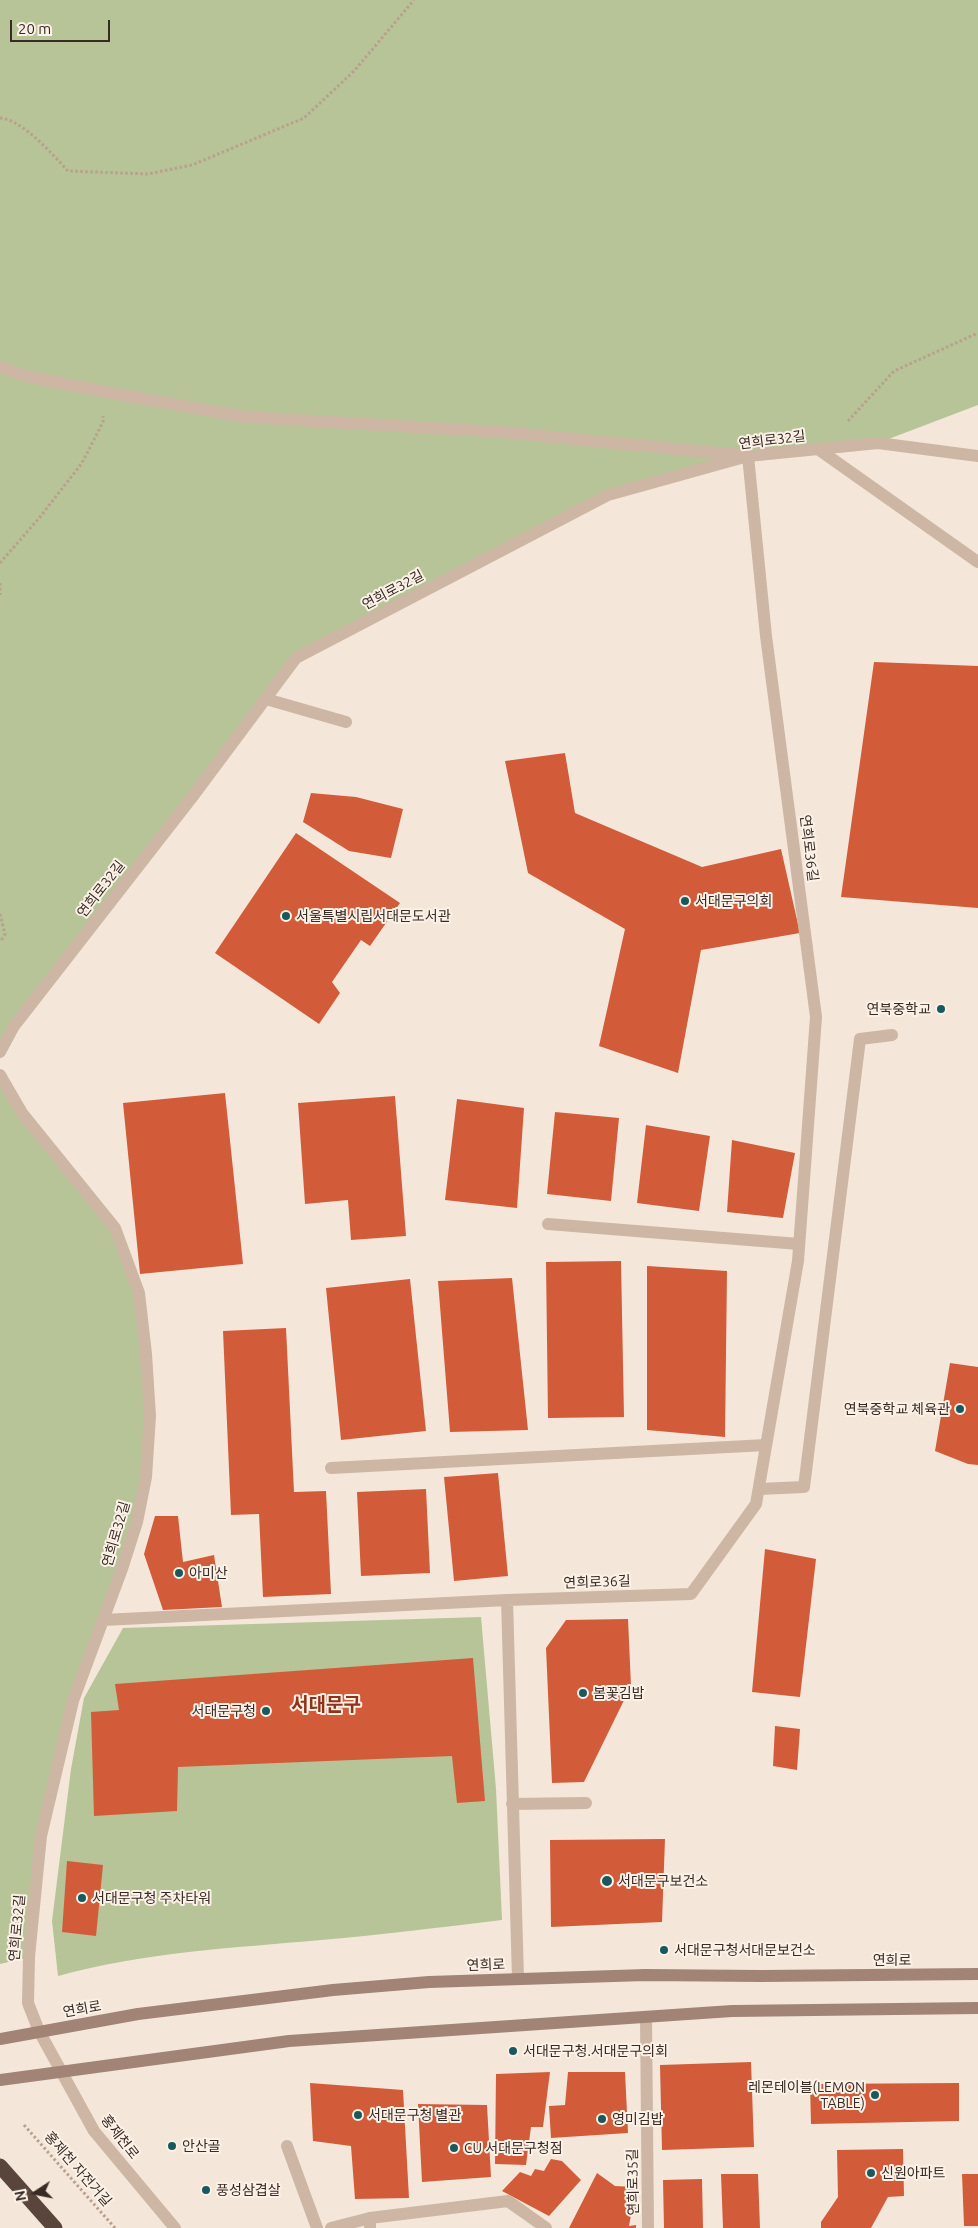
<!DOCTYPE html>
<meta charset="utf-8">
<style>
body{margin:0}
#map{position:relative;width:978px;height:2228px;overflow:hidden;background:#f4e7d9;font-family:Ubuntu,sans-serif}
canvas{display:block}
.north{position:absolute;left:10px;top:2168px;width:50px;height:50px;-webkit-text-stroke:4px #fbf1e6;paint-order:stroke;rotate:259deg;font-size:14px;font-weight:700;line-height:20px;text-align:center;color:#382b26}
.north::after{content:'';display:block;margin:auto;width:18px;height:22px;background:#382b26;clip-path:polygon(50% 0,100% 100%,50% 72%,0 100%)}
.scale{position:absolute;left:10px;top:20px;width:100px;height:22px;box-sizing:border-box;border:2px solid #382b26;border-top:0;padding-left:6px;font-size:15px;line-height:18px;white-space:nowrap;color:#382b26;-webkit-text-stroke:4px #fbf1e6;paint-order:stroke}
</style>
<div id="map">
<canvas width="978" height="2228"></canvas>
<div class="north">N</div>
<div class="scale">20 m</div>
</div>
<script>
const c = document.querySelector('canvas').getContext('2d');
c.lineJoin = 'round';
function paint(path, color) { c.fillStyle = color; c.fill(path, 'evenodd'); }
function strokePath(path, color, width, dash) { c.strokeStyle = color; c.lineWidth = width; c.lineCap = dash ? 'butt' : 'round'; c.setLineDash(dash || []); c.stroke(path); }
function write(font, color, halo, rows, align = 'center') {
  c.font = font + ' Ubuntu,"Noto Sans KR",sans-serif'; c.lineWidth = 4; c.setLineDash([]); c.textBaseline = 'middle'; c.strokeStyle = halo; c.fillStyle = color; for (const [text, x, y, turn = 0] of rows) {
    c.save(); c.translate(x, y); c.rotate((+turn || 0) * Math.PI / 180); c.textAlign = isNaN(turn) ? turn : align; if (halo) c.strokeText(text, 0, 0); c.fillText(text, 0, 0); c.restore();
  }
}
paint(new Path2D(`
 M0,0H978V405L878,443L748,456L608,495L296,658L0,1052Z
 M0,1075L115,1228L139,1293L146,1354V1477L75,1696L41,1836L29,1957L0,1964Z
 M481,1617L496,1789L502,1920C442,1927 382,1935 321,1940C233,1948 144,1952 58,1976L52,1921L71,1769L84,1698L123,1628Z`), '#b6c497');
paint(new Path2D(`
 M0,2114L14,2126L95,2228H0Z`), '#f4e7d9');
paint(new Path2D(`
 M874,662L978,666V908L841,897Z
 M565,753L575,813L702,867L781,849L800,933L701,950L678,1073L599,1046L625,929L528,873L505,761Z
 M311,793L356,797L403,809L391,858L349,851L303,822Z
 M296,833L400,903L370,946L361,940L332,982L340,993L319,1024L215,953Z
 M225,1093L243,1264L140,1274L123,1103Z
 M395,1096L406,1236L351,1240L348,1200L305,1204L298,1103Z
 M457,1099L524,1108L517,1208L445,1200Z
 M555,1112L619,1118L611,1201L547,1194Z
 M646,1125L710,1136L699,1211L637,1203Z
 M732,1140L795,1153L783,1218L727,1212Z
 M621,1261L624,1417L548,1418L546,1262Z
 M647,1266L727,1271L725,1437L647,1430Z
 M512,1278L528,1430L450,1432L438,1281Z
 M410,1279L426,1431L341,1440L326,1288Z
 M286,1328L294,1492L326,1491L331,1594L263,1597L259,1514L231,1515L223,1331Z
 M950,1363L978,1367V1465L968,1464L935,1451Z
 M498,1473L508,1576L454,1581L444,1477Z
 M426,1489L430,1573L361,1576L357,1492Z
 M155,1516H178L183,1562L214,1555L222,1607L163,1610L144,1554Z
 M765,1549L816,1559L800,1697L752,1692Z
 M628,1619L631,1686L584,1782L552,1783L546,1648L566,1620Z
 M473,1658L485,1801L457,1803L452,1756L178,1767L177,1811L94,1816L91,1712L119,1710L115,1684Z
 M775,1726L800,1729L797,1770L773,1766Z
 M665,1839L662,1922L551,1927L550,1840Z
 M67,1861L103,1865L96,1936L62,1932Z
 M751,2062L754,2147L662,2150L660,2065Z
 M550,2072L543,2127H531L526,2165L495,2164L496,2074Z
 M568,2072H625L628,2133L551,2138L549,2106L565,2105Z
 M310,2083L403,2090L409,2198L355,2199L351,2146L313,2141Z
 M959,2083V2121L811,2124L810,2084Z
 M418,2104L487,2105L491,2177L422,2182Z
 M903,2149L904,2196L888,2197L871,2228H821V2222L838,2197L837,2150Z
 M551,2159L562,2161L581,2180L549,2216L502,2191L520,2172L531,2176L535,2169L544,2171Z
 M597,2173L615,2186L635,2187L637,2214L631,2215L629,2226L636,2225V2228H569Z
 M721,2174H758L760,2228H723Z
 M962,2174H978V2226H964Z
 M702,2179L703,2228H664L663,2180Z`), '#d25c39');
strokePath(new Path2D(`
 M0,118C23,120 52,154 68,171L148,174L192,165L304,118L354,71L414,0
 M848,421L894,371L978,333
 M0,563L40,517L82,463L103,422V416
 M0,583V595
 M0,914L5,934L0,942
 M24,2125L115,2228`), '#b9a08e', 3, [2.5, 2.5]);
strokePath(new Path2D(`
 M818,449L978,562
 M266,699L346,722
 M548,1224L799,1244
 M759,1489L804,1487L860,1039L892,1035
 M287,2146L317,2228
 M331,2228L370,2218`), '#cdb6a4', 12);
strokePath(new Path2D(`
 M0,367L26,376L100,391L246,417L501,432L739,455
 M0,1052L14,1026L193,796L296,658L608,495L748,456L878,443L978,456
 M0,1075L22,1113L115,1228L139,1293L146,1354L150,1416L146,1477L137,1522L122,1569L73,1701L41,1836L29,1957L28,2003L39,2031L94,2131L175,2228
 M331,1468L766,1445
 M103,1620L507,1600
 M512,1804L586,1803
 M518,1978L507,1600L691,1594L756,1504L798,1261L816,1017L766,636L748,456
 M646,2017L648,2228
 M370,2228V2218L508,2201L546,2228`), '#cdb6a4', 12);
strokePath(new Path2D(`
 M0,2039L138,2014L333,1990L429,1982L645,1975L761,1976L978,1974
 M0,2080L289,2041L732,2011L978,2008`), '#a18475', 12);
strokePath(new Path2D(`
 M0,2166L55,2228`), '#59453c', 15);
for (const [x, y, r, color] of [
 [685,901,5,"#18595d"],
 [286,916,5,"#18595d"],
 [941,1009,5,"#18595d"],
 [960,1409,5,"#18595d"],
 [179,1573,5,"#18595d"],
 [583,1693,5,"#18595d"],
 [266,1711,5,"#18595d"],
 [607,1881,6,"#18595d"],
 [82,1898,5,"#18595d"],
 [664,1950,5,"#18595d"],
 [513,2051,5,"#18595d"],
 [875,2095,5,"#18595d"],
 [358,2115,5,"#18595d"],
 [602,2119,5,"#18595d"],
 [172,2146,5,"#18595d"],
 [454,2148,5,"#18595d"],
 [871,2173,5,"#18595d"],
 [206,2190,5,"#18595d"]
]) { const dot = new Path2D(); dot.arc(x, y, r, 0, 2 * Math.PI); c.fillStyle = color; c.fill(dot); strokePath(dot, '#fbf1e6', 2); }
write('14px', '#382b26', '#fbf1e6', [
 ["연희로32길",772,440,-7],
 ["연희로32길",393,590,-28],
 ["연희로36길",809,848,83],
 ["연희로32길",101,889,-52],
 ["연희로32길",116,1534,-74],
 ["연희로36길",597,1582,-2],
 ["연희로32길",17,1928,-85],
 ["연희로",892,1960],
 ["연희로",486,1965,-2],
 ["연희로",82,2009,-10],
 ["홍제천로",120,2137,52],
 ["홍제천 자전거길",78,2169,49],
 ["연희로35길",633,2182,-91]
]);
write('14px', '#382b26', '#fbf1e6', [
 ["서대문구의회",695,901],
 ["서울특별시립서대문도서관",296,916],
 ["연북중학교",931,1009,"right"],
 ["연북중학교 체육관",950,1409,"right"],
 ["아미산",189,1573],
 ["봄꽃김밥",593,1693],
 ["서대문구청",256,1711,"right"],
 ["서대문구보건소",618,1881],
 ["서대문구청 주차타워",92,1898],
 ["서대문구청서대문보건소",674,1950],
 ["서대문구청.서대문구의회",523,2051],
 ["레몬테이블(LEMON",865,2087,"right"],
 ["TABLE)",865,2103,"right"],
 ["서대문구청 별관",368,2115],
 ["영미김밥",612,2119],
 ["안산골",182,2146],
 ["CU 서대문구청점",464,2148],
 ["신원아파트",881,2173],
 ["풍성삼겹살",216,2190]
], 'left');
write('bold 19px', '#8f3217', '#fbf1e6', [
 ["서대문구",326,1705]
]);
</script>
